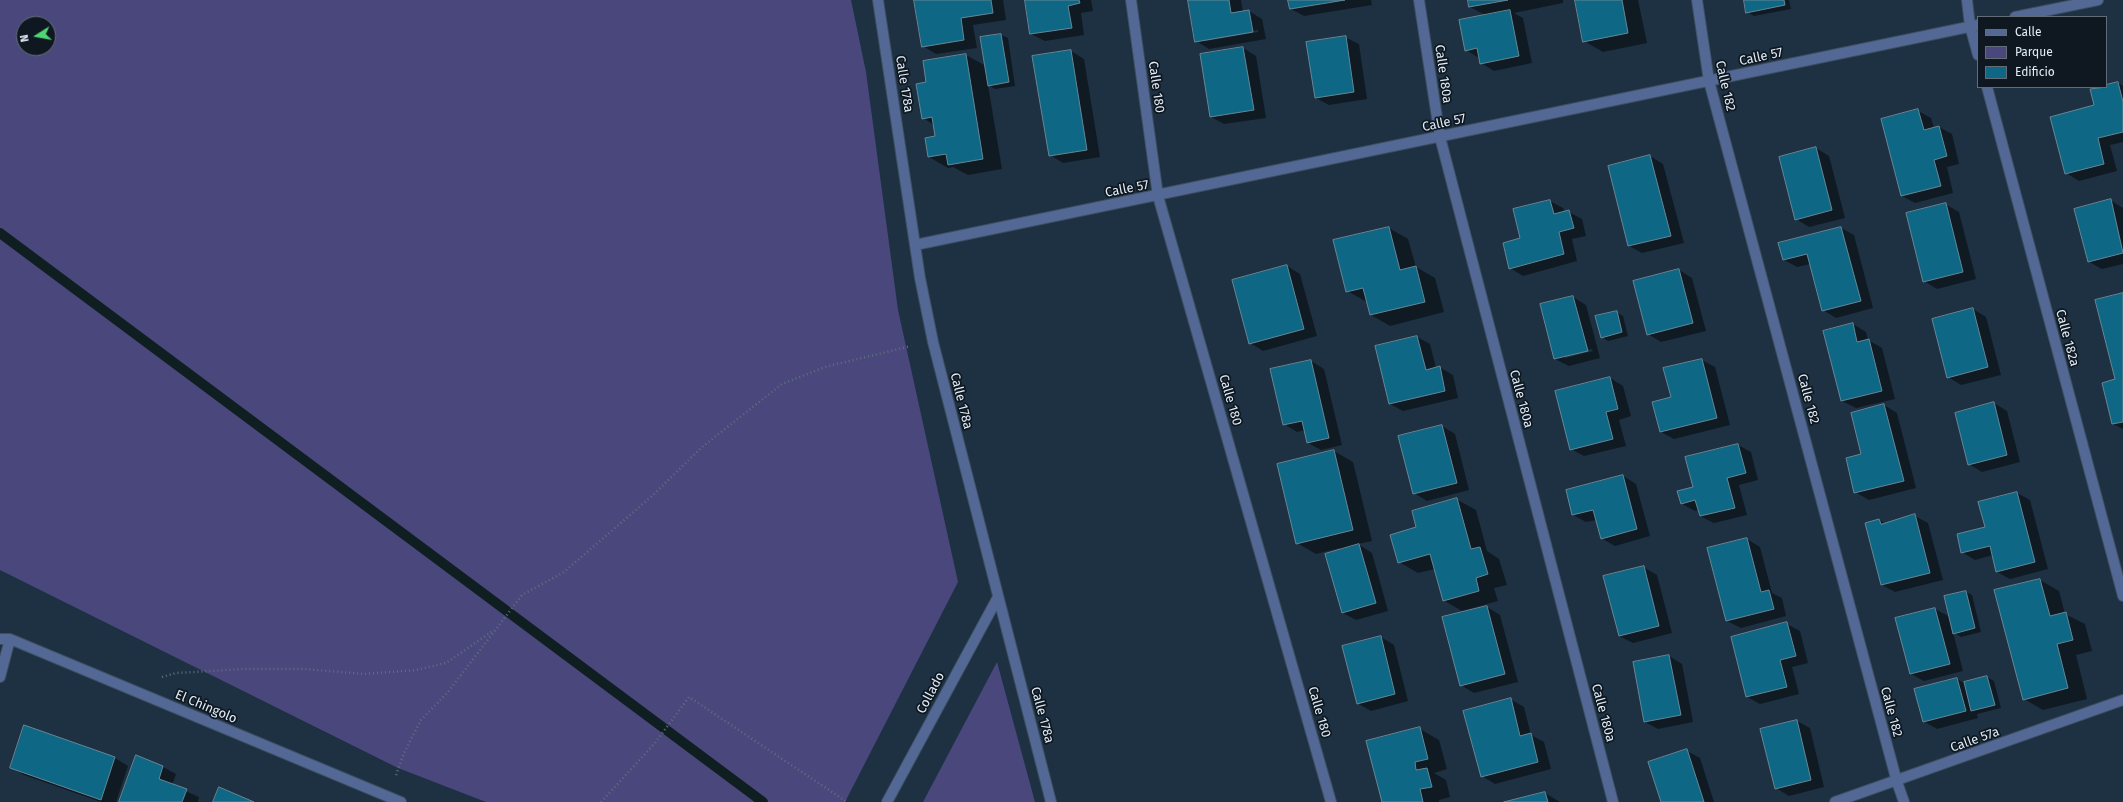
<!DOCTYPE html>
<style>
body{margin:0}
#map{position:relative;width:2123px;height:802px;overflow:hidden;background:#1d3143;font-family:"Fira Sans",sans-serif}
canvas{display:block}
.legend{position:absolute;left:1977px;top:16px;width:130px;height:72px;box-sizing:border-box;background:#0f1820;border:1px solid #636d76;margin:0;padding:5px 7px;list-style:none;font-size:12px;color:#e0ecf8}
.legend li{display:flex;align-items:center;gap:8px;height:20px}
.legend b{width:20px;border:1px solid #636d76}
.north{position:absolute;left:16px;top:16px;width:40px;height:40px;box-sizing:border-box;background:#0f1820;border:1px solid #636d76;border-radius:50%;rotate:259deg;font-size:11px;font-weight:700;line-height:16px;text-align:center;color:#e0ecf8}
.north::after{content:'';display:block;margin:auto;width:14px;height:18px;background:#4ed675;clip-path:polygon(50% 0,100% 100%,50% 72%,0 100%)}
</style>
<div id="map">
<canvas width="2123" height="802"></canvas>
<ul class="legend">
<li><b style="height:5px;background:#536895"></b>Calle</li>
<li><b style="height:11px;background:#4a477c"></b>Parque</li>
<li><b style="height:11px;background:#0e6885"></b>Edificio</li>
</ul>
<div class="north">N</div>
</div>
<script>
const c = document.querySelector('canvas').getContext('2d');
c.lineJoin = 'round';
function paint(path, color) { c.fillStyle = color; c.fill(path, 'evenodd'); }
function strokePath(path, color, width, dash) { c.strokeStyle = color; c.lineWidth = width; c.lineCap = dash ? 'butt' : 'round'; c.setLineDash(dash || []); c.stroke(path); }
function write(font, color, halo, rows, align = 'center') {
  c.font = font + ' "Fira Sans",sans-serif'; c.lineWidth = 3.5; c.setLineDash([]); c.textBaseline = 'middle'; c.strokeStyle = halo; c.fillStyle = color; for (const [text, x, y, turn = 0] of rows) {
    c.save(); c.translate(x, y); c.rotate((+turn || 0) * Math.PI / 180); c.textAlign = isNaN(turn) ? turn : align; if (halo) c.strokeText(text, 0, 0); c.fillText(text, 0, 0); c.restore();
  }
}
paint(new Path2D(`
 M0,0H851L866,72L898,310L958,582L845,802H486L398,768L0,570ZM24,24H48V48H24Z
 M997,662L1035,802H923Z`), '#4a477c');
paint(new Path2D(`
 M915,0H1003L1006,20L973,25L977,48L936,54L923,46Z
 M1026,0H1091L1093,11L1081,13L1084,35L1045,41L1031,34Z
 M1189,0H1241L1243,12L1249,11L1262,19L1266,39L1209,49L1196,41ZM1258,30V32L1206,41V39Z
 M1289,0H1371L1372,5L1304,16L1291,9Z
 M1469,0H1563V3L1514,13L1523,18L1532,63L1494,71L1481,63L1479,58L1466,50L1485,15L1470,7Z
 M1576,0H1638L1647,43L1603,52L1584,41Z
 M1745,0H1789L1791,9L1754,16L1747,12Z
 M1001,35L1008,38L1015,86L995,89L988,85L1002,169L968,175L953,167L948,168L929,157L936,137L934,125L923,118L927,83L966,55L986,66Z
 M1345,37L1359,44L1367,99L1329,105L1316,98Z
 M1243,48L1256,56L1266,118L1224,124L1211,117Z
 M1071,51L1084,59L1100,157L1063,163L1050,155Z
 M2118,83L2123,86V142L2110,145L2117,171L2079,181L2066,173L2096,106L2091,90Z
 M1918,111L1931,118L1934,128L1939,127L1952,134L1959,164L1947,167L1953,193L1915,203L1902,196Z
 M1816,148L1829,156L1845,218L1809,227L1796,219Z
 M1650,156L1663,164L1684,243L1642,253L1629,246L1609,167Z
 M2110,200L2123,208V264L2102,269L2089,262Z
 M1550,201L1563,208L1565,213L1569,212L1582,219L1586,236L1572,239L1577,261L1523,276L1510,268Z
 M1945,204L1959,212L1976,279L1937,289L1924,281Z
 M1389,228L1408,239L1416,267L1435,278L1444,312L1390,326L1371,315L1367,302L1347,291Z
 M1841,228L1854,235L1873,308L1836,318L1823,310L1810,264L1797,267L1784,260L1780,244Z
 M1287,266L1300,274L1317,336L1263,351L1250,343Z
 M1679,270L1692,278L1706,331L1661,342L1648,334Z
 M2123,294V429L2113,424Z
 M1573,297L1586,305L1600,358L1569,366L1555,359ZM1592,349L1593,351L1565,358V356Z
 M1973,309L1986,317L2001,375L1961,385L1948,377Z
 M1616,312L1623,316L1628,336L1608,341L1602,337Z
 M1853,324L1866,332L1868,340L1882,348L1895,399L1856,408L1842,401L1824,332Z
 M1417,337L1430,344L1436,368L1439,367L1453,375L1458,398L1403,411L1390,404L1376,346Z
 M1702,360L1715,367L1730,425L1674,439L1661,432L1653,403L1672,397Z
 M1311,361L1324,369L1342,445L1321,450L1308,443L1305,430L1297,432L1284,424Z
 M1610,378L1623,386L1631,416L1619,420L1626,446L1584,456L1571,449Z
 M1994,403L2007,411L2020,462L1982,472L1969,464Z
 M1884,405L1897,413L1916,488L1869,500L1855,492L1863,455Z
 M1442,426L1455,434L1469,490L1427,501L1414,493Z
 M1738,445L1751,452L1758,480L1739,485L1747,515L1714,523L1700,516L1699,510L1695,511L1682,504L1694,488Z
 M1334,451L1353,462L1372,541L1358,544L1372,553L1388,611L1356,620L1343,613L1340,548L1316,554L1297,543Z
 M1623,476L1636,484L1650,536L1615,546L1601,538L1597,520L1586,522L1573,515Z
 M2017,493L2030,500L2048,569L2010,579L1997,572L1993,555L1975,560L1962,552Z
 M1456,499L1476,510L1487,551L1499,559L1507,585L1494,588L1498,601L1462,611L1443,600L1435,569L1418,573L1399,562L1418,528Z
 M1915,516L1928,523L1943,580L1895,592L1882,585L1866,523L1879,520L1885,523Z
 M1747,539L1760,547L1772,593L1782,598L1786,616L1741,628L1727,621Z
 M1643,567L1657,575L1672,633L1633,643L1619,636Z
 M2040,580L2059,591L2065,614L2085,624L2092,651L2076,655L2087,699L2043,710L2024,699Z
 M1966,592L1972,595L1981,632L1961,637L1953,632L1963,671L1924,681L1911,674L1897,618L1935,609L1950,617Z
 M1487,607L1500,615L1518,682L1474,693L1461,685Z
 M1787,624L1800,631L1808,663L1792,667L1799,694L1760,704L1747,697Z
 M1381,637L1394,645L1408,701L1371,711L1357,703Z
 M1669,656L1682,664L1693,722L1658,729L1645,722Z
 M1987,677L1994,681L2001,708L1977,714L1978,718L1937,729L1923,721L1957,679L1964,683Z
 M1510,699L1524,707L1531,735L1544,742L1551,769L1495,784L1482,776Z
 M1797,721L1810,728L1824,787L1789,796L1776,788Z
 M25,727L115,758L128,766L116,802H101L24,775L11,767Z
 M1420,729L1439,740L1447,769L1434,773L1446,780L1450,797L1439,800V802H1383Z
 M1687,751L1700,758L1714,802H1662Z
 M137,756L163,767L176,774L172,785L199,797L198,802H120Z
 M1545,793L1560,802H1508Z`), '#0007');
strokePath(new Path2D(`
 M0,233L763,802`), '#0f1f21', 10);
const building = new Path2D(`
 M914,0H991L993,13L961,18L964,40L922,47Z
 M1025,0H1079L1080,3L1068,6L1072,28L1030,34Z
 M1188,0H1229L1231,13L1249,10L1253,32L1195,42Z
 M1288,0H1345L1290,9Z
 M1468,0H1508L1469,7Z
 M1575,0H1622L1628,33L1583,42Z
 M1744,0H1784L1785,5L1746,13Z
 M1510,10L1519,56L1480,64L1477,48L1465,51L1459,20Z
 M1001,34L1009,82L988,86L980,37Z
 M1346,36L1354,92L1315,98L1306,42Z
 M1243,47L1254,110L1210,117L1200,54Z
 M1071,50L1087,150L1049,156L1032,56Z
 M966,54L983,159L948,165L946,154L928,157L925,138L935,136L932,117L922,119L916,84L926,82L923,61Z
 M2118,82L2123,102V132L2098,138L2104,164L2065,174L2050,117L2094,105L2090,89L2106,87V85Z
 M1918,109L1924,130L1939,126L1947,156L1934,160L1941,186L1901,196L1881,119Z
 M1816,147L1832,210L1795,220L1779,157Z
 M1650,155L1671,236L1628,246L1608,166Z
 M2111,199L2123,253L2088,262L2074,209Z
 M1550,200L1554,214L1569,210L1574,228L1559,232L1564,254L1509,269L1503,243L1520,238L1513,209Z
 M1946,203L1963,272L1923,282L1906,213Z
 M1389,227L1400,270L1416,266L1425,302L1370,315L1363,288L1346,292L1333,240Z
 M1841,227L1861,301L1822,311L1807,254L1783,260L1778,243Z
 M1287,265L1304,329L1249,344L1232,280Z
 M1679,269L1693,323L1647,335L1633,281Z
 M2123,293V422L2112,424L2102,383L2115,379L2095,300Z
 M1573,296L1588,351L1554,359L1540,304Z
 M1973,308L1988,367L1947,378L1932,319Z
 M1617,311L1622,332L1601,338L1595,316Z
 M1853,323L1857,342L1869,339L1882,391L1841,401L1823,331Z
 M1417,336L1426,370L1440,366L1445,391L1389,404L1375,346Z
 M1702,359L1717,418L1660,432L1652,402L1671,397L1663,368Z
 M1311,360L1329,438L1307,443L1302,421L1283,425L1270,369Z
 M1610,377L1618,409L1606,412L1613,439L1570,450L1555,391Z
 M1994,402L2007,455L1968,465L1955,413Z
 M1884,404L1904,481L1854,493L1846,458L1861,454L1851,413Z
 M1442,425L1457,483L1413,494L1398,436Z
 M1738,444L1746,473L1727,478L1735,508L1700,516L1695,500L1681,504L1677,491L1693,487L1685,457Z
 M1334,450L1353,530L1296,544L1277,464Z
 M1623,475L1637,529L1601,539L1593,510L1572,515L1566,490Z
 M2017,492L2035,562L1996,572L1990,546L1961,553L1957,534L1985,527L1978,502Z
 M1457,498L1471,549L1480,547L1488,574L1476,578L1479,591L1443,601L1430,554L1398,563L1390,535L1416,527L1412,511Z
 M1915,514L1930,573L1881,585L1865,523L1879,519L1881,524Z
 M1747,538L1761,592L1769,590L1774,609L1726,621L1707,548Z
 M1359,544L1376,603L1342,613L1325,554Z
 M1644,566L1659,626L1619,636L1603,576Z
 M2040,579L2050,616L2066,612L2073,640L2057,644L2068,688L2023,700L1994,590Z
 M1966,591L1975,628L1953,634L1944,596Z
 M1487,606L1505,674L1460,686L1442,617Z
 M1935,608L1950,664L1910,674L1895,618Z
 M1787,622L1796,656L1780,660L1787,687L1746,697L1731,637Z
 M1381,636L1395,694L1357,704L1342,646Z
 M1669,655L1681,715L1644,722L1633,662Z
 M1987,676L1995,705L1971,711L1964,682Z
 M1957,678L1966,711L1923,722L1914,689Z
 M1511,698L1520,736L1531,733L1538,762L1481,777L1463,711Z
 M1797,720L1811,780L1775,789L1760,729Z
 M24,725L115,757L101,800L10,768Z
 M1420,727L1428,759L1415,762L1416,770L1427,768L1432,787L1420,789L1423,802H1382L1366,741Z
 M1687,749L1704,802H1661L1648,762Z
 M136,755L163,766L159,779L187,789L182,802H119Z
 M219,787L254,802H213Z
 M1545,792L1548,802H1504Z`);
paint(building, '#0e6885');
strokePath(building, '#678694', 1);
const street = new Path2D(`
 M878,0L920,278L933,342L1051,802
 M1131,0L1158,196L1331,802
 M1419,0L1440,137L1613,802
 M1697,0L1709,81L1897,782L1904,802
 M1967,0L1970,26L1978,55
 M2015,17L2098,0
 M1987,87L2123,596
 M915,245L1978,25
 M0,639H10L401,802
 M0,677L10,639
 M887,802L998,597
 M1835,802L2123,700`);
strokePath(street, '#3c4f60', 12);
strokePath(new Path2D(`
 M162,677L176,673L243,669H305L364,674L416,670L446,663L494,630
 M396,775L404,753L421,720L448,692L522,595L564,572L652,496L702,447L782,384L825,367L911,346
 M601,802L655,743L689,697L847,802`), '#5e6f7f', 2.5, [1, 3]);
strokePath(street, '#536895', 10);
write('13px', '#e0ecf8', '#0f1820', [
 ["Calle 57",1761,57,-12],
 ["Calle 180a",1443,74,82],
 ["Calle 178a",904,84,81],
 ["Calle 182",1725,86,77],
 ["Calle 180",1156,87,82],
 ["Calle 57",1444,123,-12],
 ["Calle 57",1127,189,-11],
 ["Calle 182a",2067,338,75],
 ["Calle 180a",1521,399,75],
 ["Calle 182",1808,399,75],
 ["Calle 180",1230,400,74],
 ["Calle 178a",961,401,76],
 ["Collado",931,693,-62],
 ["El Chingolo",206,707,23],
 ["Calle 180",1319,712,74],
 ["Calle 182",1891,712,75],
 ["Calle 180a",1603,713,75],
 ["Calle 178a",1042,715,75],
 ["Calle 57a",1975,740,-20]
]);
</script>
